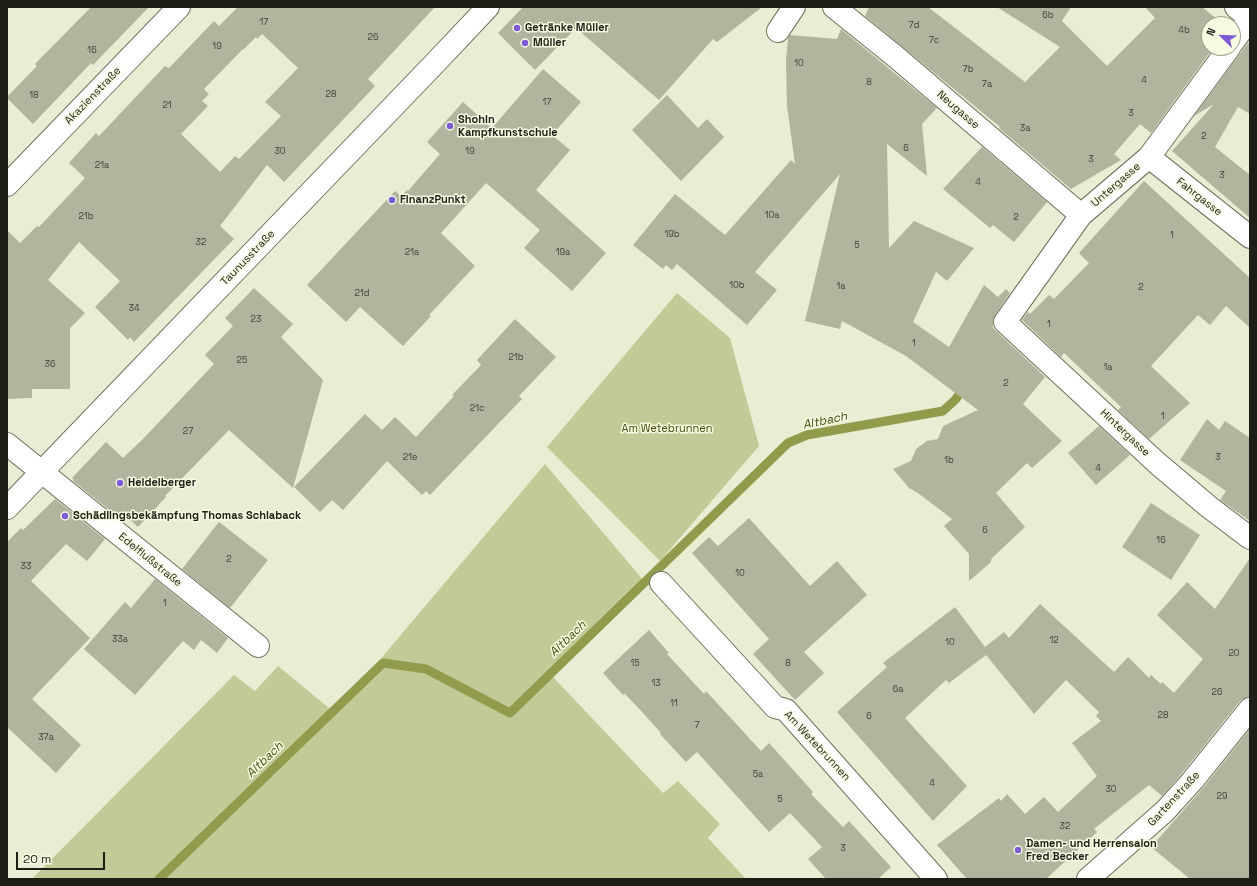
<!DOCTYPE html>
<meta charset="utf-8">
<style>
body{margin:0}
#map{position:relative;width:1257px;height:886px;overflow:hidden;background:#e9edd4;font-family:"Space Grotesk",sans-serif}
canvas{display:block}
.frame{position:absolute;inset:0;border:8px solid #1d1f16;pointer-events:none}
.north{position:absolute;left:1201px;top:16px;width:40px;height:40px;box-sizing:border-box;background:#f6fbe1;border:1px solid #9fa390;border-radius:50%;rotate:293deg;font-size:11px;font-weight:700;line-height:16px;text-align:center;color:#1d1f16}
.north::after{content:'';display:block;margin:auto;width:14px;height:18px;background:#7e5bd5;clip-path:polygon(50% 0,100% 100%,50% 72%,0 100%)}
.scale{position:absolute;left:16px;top:852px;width:89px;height:18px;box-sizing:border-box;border:2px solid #1d1f16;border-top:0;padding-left:5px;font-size:12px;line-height:14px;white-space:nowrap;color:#1d1f16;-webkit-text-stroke:3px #f6fbe1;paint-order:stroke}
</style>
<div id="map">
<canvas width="1257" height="886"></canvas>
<div class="frame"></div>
<div class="north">N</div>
<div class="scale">20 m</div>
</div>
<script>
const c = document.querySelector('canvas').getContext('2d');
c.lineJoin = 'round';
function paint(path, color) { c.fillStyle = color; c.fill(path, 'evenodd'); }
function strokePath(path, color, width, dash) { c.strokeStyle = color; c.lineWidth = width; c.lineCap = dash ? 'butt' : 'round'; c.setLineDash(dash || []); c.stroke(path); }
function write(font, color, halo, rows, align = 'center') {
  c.font = font + ' "Space Grotesk",sans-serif'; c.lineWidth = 3; c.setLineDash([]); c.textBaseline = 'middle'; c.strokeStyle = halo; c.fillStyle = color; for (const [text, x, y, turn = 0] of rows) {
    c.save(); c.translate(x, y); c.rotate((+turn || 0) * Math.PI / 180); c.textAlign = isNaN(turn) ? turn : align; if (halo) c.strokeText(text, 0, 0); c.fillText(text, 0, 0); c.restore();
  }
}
paint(new Path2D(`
 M677,293L730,338L759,446L660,561L547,447Z
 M545,464L644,581L553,677L663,793L678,781L720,824L708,838L746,879H32L234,675L255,691L278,666L335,713Z`), '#c2ca97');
strokePath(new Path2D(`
 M159,879L383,663L426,669L510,713L788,443L807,435L943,411L955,400L965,387`), '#919b4b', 9);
paint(new Path2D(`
 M91,7H149L93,65L91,63L33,124L7,98V97L37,66L35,64Z
 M238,7H435L368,79L375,86L284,182L267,165L220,226L234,239L134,342L130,337L128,340L95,307L120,281L79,242L48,280L85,313L70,328V389H32V398L7,399V230L20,243L37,226L39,227L85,178L69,163L96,133L99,136L165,66L169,68L214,21L219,26ZM262,34L298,68L265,102L281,116L239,159L235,156L220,172L181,134L208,106L202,101L209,94L204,89L243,49H244L256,37L257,39Z
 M523,7H762L717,42L713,39L659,100L576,28L535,70L498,33Z
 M869,7H928L1025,82L1060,47L997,7H1071L1062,21L1107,66L1155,18L1145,7H1202L1223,24H1209V48H1213L1151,133L1140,124L1114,154L1121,160L1071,189L999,128L1000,127L865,16Z
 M841,29L937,108L922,124L927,176L887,144L889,248L914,221L974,248L947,281L936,272L913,322L949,347L984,285L998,297L1006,289L1010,293L995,315L993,321V327L996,331L1045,377L1023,404L1062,441L1032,468L1027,463L996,493L1025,527L992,558L990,563L969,581V554L944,526L952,519L918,493L909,488L893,469L911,461L916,449L927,441L938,439L943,426L978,410L906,356L842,321L840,329L805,321L840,174L755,272L777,290L747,325L677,264L672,270L666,265L663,269L633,245L675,194L725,235L791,160L795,164L787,106L786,61L788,38L790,35L837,39Z
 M1248,43L1250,45V114L1238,107L1215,147L1250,175V218L1172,151L1214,104L1194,116Z
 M543,69L581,102L552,135L570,150L536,190L606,253L572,291L524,248L540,230L486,183L441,233L475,266L429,315L431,316L403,346L360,307L346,322L307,285L395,191L401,196L407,190L408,191L440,154L427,142L463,102L492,128Z
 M667,95L698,128L707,119L724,137L681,181L632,130Z
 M982,147L1047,202L1014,242L993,225L990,228L943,189Z
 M1144,181L1250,278V328L1226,306L1210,325L1198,315L1151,366L1190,403L1149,439L1118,410L1121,407L1064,353L1061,357L1022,320L1028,312L1030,314L1049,295L1054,299L1089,263L1079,253Z
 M254,288L293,324L281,337L323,380L293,488L229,430L165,496L166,497L138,527L128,518L126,521L123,519L122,520L73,481L74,480L72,478L106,442L123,458L143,439L214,364L205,355L233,326L225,318Z
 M515,319L556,357L519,396L522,399L430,495L426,491L422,495L387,461L343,510L332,500L320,512L294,487L365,414L382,430L395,417L416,437L454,396L452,395L481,365L477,360Z
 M1207,419L1219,430L1225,421L1250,438V521L1220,500L1226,491L1180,460Z
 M1099,426L1130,455L1096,485L1068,453Z
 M55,499L105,539L87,561L66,544L31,581L90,638L32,699L81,745L56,773L7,727V542L21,528L23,530Z
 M1151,503L1200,535L1171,580L1122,547Z
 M749,518L810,586L837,561L867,595L804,652L824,673L795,700L753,654L769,639L692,553L709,537L718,546Z
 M219,522L268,560L230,608L182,569Z
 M1250,558V697L1245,698L1240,701L1183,772L1162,796L1149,785L1094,829L1097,832L1046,879H967L937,845L999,798L1001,801L1007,794L1025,814L1044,797L1058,812L1097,776L1072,743L1101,721L1096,716L1099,712L1066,680L1034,714L986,655L949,683L946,680L905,718L967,786L933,821L837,712L887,667L883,663L955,607L985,647L1004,632L1009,638L1040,604L1114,672L1128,657L1149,678L1151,675L1161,684L1162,682L1174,693L1203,659L1157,615L1187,582L1215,609Z
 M155,579L228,638L217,653L201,640L194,650L183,641L135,695L84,649L125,602L131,608Z
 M649,630L669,653L667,654L704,694L706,691L761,751L769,743L813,792L811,794L843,827L849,821L891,867L878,879H826L808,859L822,847L790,813L769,832L697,752L686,762L660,734L661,733L644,714L625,694L623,695L603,673Z
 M1250,729V879H1190L1151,847L1203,788Z`), '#b1b59d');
const minor = new Path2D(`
 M834,7L896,57L1081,215
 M778,31L794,7
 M1233,42L1250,18L1236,7
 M1229,48L1149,157L1081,215L1005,322L1157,463L1209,507L1250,538
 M1149,157L1250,237
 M7,185L179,7
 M7,444L258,646
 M661,583L775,707L786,710L936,879
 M1088,879L1165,811L1193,780L1250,709`);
const tertiary = new Path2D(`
 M7,508L437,61L488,7`);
strokePath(minor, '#6d715b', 24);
strokePath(tertiary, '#6d715b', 24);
strokePath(minor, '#fff', 22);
strokePath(tertiary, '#fff', 22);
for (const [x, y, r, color] of [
 [517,28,4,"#7e5bd5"],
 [525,43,4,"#7e5bd5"],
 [450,126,4,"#7e5bd5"],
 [392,200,4,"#7e5bd5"],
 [120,483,4,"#7e5bd5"],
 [65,516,4,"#7e5bd5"],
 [1018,850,4,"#7e5bd5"]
]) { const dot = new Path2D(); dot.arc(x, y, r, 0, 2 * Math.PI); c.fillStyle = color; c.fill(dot); strokePath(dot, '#f6fbe1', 1.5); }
write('9px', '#424438', null, [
 ["6b",1048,16],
 ["17",264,23],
 ["7d",914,26],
 ["4b",1184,31],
 ["26",373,38],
 ["7c",934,41],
 ["19",217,47],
 ["16",92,51],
 ["10",799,64],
 ["7b",968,70],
 ["4",1144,81],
 ["8",869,83],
 ["7a",987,85],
 ["28",331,95],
 ["18",34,96],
 ["17",547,103],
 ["21",167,106],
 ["3",1131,114],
 ["3a",1025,129],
 ["2",1204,137],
 ["6",906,149],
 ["30",280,152],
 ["19",470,152],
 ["3",1091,160],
 ["21a",102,166],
 ["3",1222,176],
 ["4",978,183],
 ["10a",772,216],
 ["21b",86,217],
 ["2",1016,218],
 ["19b",672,235],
 ["1",1172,236],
 ["32",201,243],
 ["5",857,246],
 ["21a",412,253],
 ["19a",563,253],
 ["10b",737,286],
 ["1a",841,287],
 ["2",1141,288],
 ["21d",362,294],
 ["34",134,309],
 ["23",256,320],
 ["1",1049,325],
 ["1",914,344],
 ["21b",516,358],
 ["25",242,361],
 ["36",50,365],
 ["1a",1108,368],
 ["2",1006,384],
 ["21c",477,409],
 ["1",1163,417],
 ["27",188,432],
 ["21e",410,458],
 ["3",1218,458],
 ["1b",949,461],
 ["4",1098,469],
 ["6",985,531],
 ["16",1161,541],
 ["2",229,560],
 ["33",26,567],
 ["10",740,574],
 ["1",165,604],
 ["33a",120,640],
 ["12",1054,641],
 ["10",950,643],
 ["20",1234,654],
 ["15",635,664],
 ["8",788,664],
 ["13",656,684],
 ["6a",898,690],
 ["26",1217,693],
 ["11",674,704],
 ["28",1163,716],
 ["6",869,717],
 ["7",697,726],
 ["37a",46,738],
 ["5a",758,775],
 ["4",932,784],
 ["30",1111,790],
 ["29",1222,797],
 ["5",780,800],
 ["32",1065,827],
 ["3",843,849]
]);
write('bold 11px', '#1d1f16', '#f6fbe1', [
 ["Getränke Müller",525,28],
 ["Müller",533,43],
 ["Shohin",458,120],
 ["Kampfkunstschule",458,133],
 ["FinanzPunkt",400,200],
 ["Heidelberger",128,483],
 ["Schädlingsbekämpfung Thomas Schlaback",73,516],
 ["Damen- und Herrensalon",1026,844],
 ["Fred Becker",1026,857]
], 'left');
write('11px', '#1d1f16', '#f6fbe1', [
 ["Akazienstraße",93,96,-46],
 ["Neugasse",958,110,41],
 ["Untergasse",1116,185,-41],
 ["Fahrgasse",1199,197,38],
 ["Taunusstraße",248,258,-46],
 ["Hintergasse",1125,433,43],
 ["Edelflußstraße",150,560,39],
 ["Am Wetebrunnen",817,746,47],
 ["Gartenstraße",1174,799,-47]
]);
write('11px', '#444a0c', '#f6fbe1', [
 ["Am Wetebrunnen",667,429]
]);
write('italic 12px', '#43490a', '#f6fbe1', [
 ["Altbach",825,421,-12],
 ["Altbach",568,639,-44],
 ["Altbach",265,760,-44]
]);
</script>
